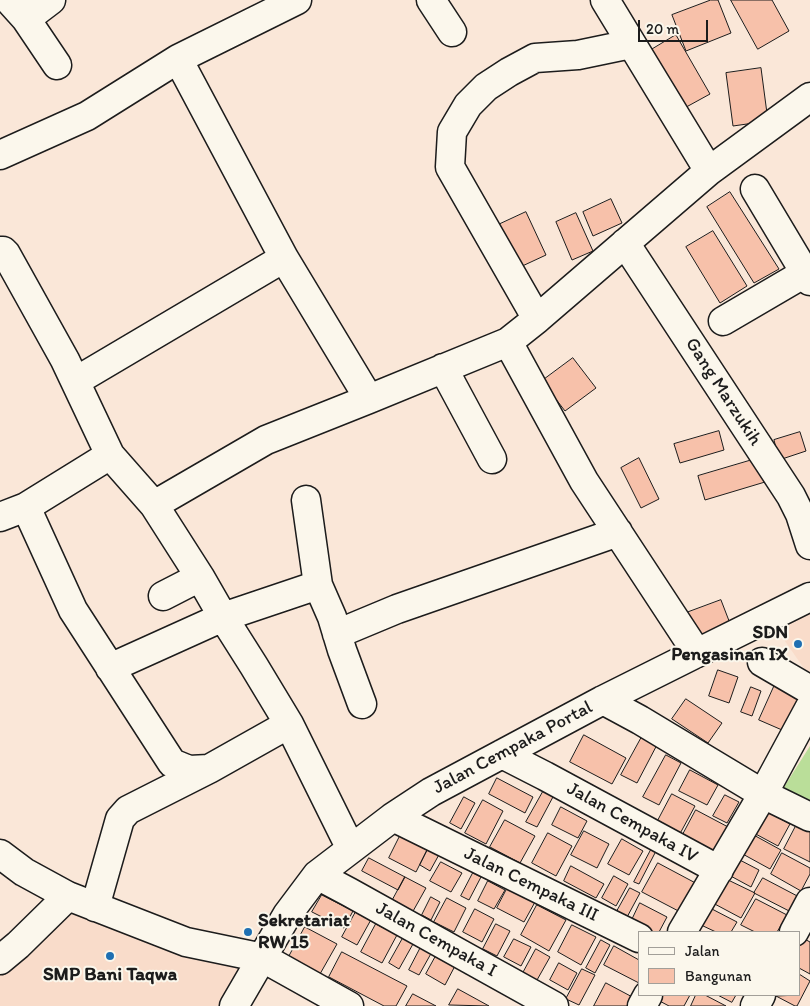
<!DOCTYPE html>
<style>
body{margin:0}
#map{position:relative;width:810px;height:1006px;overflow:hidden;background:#fae7d8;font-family:Itim,sans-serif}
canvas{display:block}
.legend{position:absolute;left:638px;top:931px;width:162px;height:65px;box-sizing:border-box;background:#fbf7ec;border:1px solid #a29f99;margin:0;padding:6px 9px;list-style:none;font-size:15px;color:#1c1c1c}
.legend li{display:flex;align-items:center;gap:10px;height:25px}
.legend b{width:25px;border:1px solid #a29f99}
.scale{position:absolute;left:638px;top:20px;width:70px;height:22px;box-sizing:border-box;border:2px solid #1c1c1c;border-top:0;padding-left:6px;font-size:15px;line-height:18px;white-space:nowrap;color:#1c1c1c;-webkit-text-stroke:4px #fbf7ec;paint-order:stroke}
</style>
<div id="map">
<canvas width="810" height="1006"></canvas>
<ul class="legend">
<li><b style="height:6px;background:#fbf7ec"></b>Jalan</li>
<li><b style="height:14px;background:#f7c1aa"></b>Bangunan</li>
</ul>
<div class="scale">20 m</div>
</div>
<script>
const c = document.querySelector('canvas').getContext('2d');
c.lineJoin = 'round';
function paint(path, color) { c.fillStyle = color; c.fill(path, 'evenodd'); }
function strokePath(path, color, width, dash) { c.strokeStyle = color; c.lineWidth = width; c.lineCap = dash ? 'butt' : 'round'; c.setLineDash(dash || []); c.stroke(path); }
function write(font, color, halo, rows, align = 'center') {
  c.font = font + ' Itim,sans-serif'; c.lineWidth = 4; c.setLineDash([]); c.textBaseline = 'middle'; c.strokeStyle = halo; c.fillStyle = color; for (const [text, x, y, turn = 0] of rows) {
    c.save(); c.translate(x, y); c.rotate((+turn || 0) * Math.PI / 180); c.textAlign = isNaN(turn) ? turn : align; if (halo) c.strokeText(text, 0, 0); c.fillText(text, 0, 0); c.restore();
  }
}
paint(new Path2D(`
 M810,607V677L773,624Z
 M70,903L247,965L223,1006H0V964Z`), '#f9dcca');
paint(new Path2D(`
 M810,746V806L782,790Z`), '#bade99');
const building = new Path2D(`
 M711,0H718L731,33L686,51L672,15Z
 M731,0H772L789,31L758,49Z
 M676,35L710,94L679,111L646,53Z
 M761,68L768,121L733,126L726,73Z
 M730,192L779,269L754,283L707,207Z
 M611,199L622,223L593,236L583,212Z
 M526,212L546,255L518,268L498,225Z
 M576,213L593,251L572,260L556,222Z
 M713,231L747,286L720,303L686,247Z
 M573,358L596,388L565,411L542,381Z
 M719,431L724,450L680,463L674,444Z
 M800,432L806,451L779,460L774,440Z
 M639,458L659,499L641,508L621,468Z
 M759,458L765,482L705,500L698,476Z
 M721,600L731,626L696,639L686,613Z
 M718,670L738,677L729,703L709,696Z
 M777,680L807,694L789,733L759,720Z
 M751,687L761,691L752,716L741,712Z
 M686,699L722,723L708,743L672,719Z
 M644,733L659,741L637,783L621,775Z
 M584,735L626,758L612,784L570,762Z
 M666,755L681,763L659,805L643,797Z
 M690,770L718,785L707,805L679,791Z
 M497,778L533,797L525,813L489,794Z
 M544,790L554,795L537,827L526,822Z
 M672,794L695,806L676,841L653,830Z
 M725,795L739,802L727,823L713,816Z
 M464,797L475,803L461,829L450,823Z
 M483,800L503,811L486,844L465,833Z
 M561,807L587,821L578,838L552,825Z
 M696,810L730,828L714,857L680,840Z
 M764,810L790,824L778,846L752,832Z
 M505,820L535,836L520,863L490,847Z
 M797,824L810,831V862L784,849Z
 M584,831L609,844L597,868L571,855Z
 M548,833L572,846L556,876L532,863Z
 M750,833L781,850L770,869L739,852Z
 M400,836L427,850L416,872L389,858Z
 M622,839L643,851L629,875L608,864Z
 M430,845L441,851L430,871L420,865Z
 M652,848L656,851L639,884L634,882Z
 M782,853L810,868V874L801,891L771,874Z
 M369,858L405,877L398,890L362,871Z
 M736,858L759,870L751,887L727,874Z
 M441,862L462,873L451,892L430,881Z
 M658,863L703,887L688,916L642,892Z
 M571,866L604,884L596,898L564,881Z
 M473,873L481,877L469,900L461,896Z
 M614,876L628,884L616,906L602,898Z
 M405,877L426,888L412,913L391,903Z
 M724,878L755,893L741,918L711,902Z
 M763,878L803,899L795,914L754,893Z
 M488,881L505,890L494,909L478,901Z
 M508,887L535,902L524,922L497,908Z
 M630,888L640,893L626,919L616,913Z
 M322,895L353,911L344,928L312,912Z
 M431,897L440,902L431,920L422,915Z
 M447,898L466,908L454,932L434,922Z
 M756,899L787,915L777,932H755L741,925Z
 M640,903L667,917L659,932H650L631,922Z
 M537,905L566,920L549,951L521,935Z
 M358,908L373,916L357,945L342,937Z
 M710,908L737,922L731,932H716L701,925Z
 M475,909L494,919L482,942L463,932Z
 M376,924L397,935L382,963L361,952Z
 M496,924L510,931L497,956L483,949Z
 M572,925L596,937L581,965L558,952Z
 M305,927L337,944L316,981L285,964Z
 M799,936L810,942V974L799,968Z
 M403,938L413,944L399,969L389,963Z
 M514,939L531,947L521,966L504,957Z
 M601,940L610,945L595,973L586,968Z
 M422,945L433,950L419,975L409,970Z
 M614,946L639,960V983L604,965Z
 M536,949L550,957L537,980L523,973Z
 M342,952L407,986L396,1006H384L329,977Z
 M437,954L456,964L445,985L426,974Z
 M559,963L577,973L568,990L550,980Z
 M582,969L595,975L579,1005L566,999Z
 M799,974L810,981L797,1006H795L776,996L799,995Z
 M606,983L638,1000L635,1006H594Z
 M458,989L489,1006L449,1005Z
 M413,994L436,1006H406Z
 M656,995H690L684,1006H669L654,998Z
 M696,995H705L726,1006H691Z
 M718,995H736L732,1002Z`);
paint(building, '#f7c1aa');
strokePath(building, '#1c1c1c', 1);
const minor = new Path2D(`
 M9,0L26,19L57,65
 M431,0L452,32
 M605,0L709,171
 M26,19L51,0
 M178,59L297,0
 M0,155L87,116L178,59L284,258L369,399
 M755,189L810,281
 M625,243L791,496L800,514L810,545
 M0,251H3L6,254L65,360L110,455L154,505
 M537,319L450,167L452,132L468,105L486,87L509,72L535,58L578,55L631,44
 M723,321L810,270
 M508,342L584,481L697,653
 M443,368L492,459
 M76,381L284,258
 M306,500L318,585L332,617L342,650L362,704
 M26,507L73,610L172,763L189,770L209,769L289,724
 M0,517L26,507L110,455
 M163,596L200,577
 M337,634L397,609L618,532
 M762,662L810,690
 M110,668L223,617L318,585
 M603,700L640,720L763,794L810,817
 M502,754L545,776L719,870
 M393,817L639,938
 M351,849L289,724L254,666L223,617L200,577L154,505L266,440L369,399L508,342L537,319L709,171L810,97
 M0,854L24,872L68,896L186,942L263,958L349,1006
 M317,875L349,892L554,1006
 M95,907L120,819L128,810L209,769
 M682,932L763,794L810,707
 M794,932L810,902
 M0,960L18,945L68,896
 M234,1006L287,915L317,875L393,817L431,792L603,700L697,653L810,597
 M642,1006L648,995
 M755,1006L761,995`);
strokePath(minor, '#1c1c1c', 31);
strokePath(minor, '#fbf7ec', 28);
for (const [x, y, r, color] of [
 [798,644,5,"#1f6fb2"],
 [248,932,5,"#1f6fb2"],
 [110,956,5,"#1f6fb2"]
]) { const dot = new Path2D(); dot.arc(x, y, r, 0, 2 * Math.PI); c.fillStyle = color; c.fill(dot); strokePath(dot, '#fbf7ec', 2); }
write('19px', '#1c1c1c', '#fbf7ec', [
 ["Gang Marzukih",723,392,57],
 ["Jalan Cempaka Portal",513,748,-28],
 ["Jalan Cempaka IV",632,823,29],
 ["Jalan Cempaka III",531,885,26],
 ["Jalan Cempaka I",436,940,29]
]);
write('bold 19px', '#1c1c1c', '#fbf7ec', [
 ["SDN",788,633],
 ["Pengasinan IX",788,655],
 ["Sekretariat",258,921,"left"],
 ["RW 15",258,943,"left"],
 ["SMP Bani Taqwa",110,975,"center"]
], 'right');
</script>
